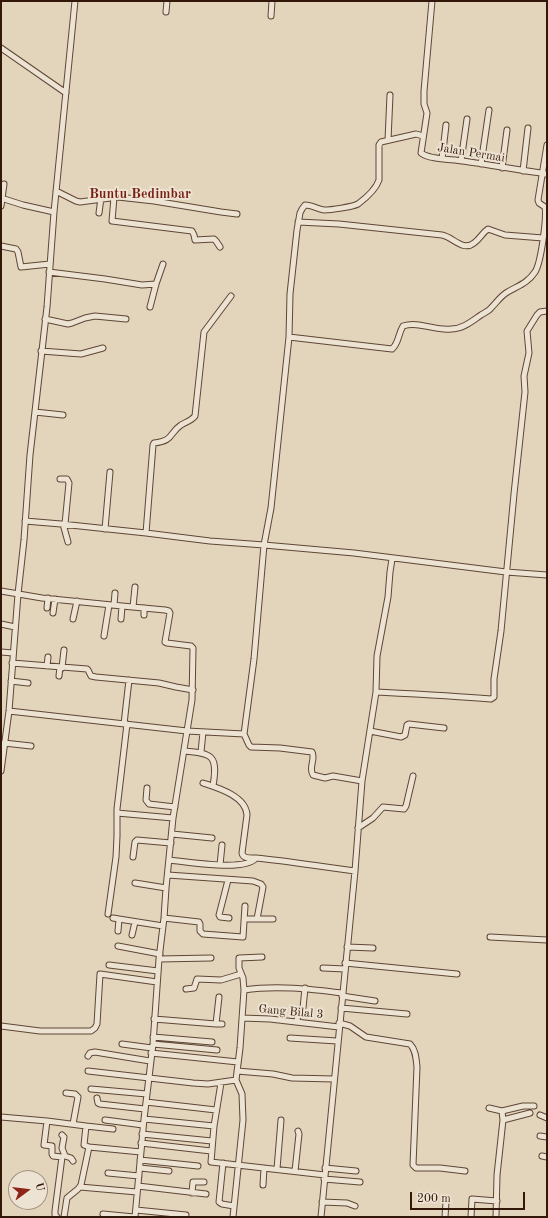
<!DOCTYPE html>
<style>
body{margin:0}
#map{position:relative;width:548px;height:1218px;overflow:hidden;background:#e3d4bc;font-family:"Old Standard TT",serif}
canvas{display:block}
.frame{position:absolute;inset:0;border:2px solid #331709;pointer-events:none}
.north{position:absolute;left:8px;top:1170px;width:40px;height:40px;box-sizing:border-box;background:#ede3d3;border:1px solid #a39182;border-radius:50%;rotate:75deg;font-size:11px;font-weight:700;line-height:16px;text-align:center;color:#331709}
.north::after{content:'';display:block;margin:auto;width:14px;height:18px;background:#8f2418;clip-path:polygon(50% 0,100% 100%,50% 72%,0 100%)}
.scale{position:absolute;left:410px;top:1192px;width:115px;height:18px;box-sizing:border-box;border:2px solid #331709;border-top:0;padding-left:5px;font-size:12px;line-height:14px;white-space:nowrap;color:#331709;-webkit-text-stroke:3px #ede3d3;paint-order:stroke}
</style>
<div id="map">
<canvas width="548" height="1218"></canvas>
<div class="frame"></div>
<div class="north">U</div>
<div class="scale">200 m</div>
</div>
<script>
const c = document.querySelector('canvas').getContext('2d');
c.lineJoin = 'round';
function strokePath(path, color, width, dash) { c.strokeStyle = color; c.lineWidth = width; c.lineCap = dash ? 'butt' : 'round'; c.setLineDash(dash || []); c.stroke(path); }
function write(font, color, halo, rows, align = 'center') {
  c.font = font + ' "Old Standard TT",serif'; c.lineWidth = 4; c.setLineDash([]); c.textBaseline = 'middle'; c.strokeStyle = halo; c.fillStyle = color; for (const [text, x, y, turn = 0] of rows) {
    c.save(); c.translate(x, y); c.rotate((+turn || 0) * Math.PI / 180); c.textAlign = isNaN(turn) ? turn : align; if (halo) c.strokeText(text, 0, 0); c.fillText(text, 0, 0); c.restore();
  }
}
const minor = new Path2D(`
 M432,1L424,91V104L427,113L421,153C430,160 452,159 463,161C491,165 519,170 547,174
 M166,12L167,1
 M271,16L272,1
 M1,48L66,93
 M423,136L416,134L381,142L379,145V180C376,189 366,198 358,204C352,207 331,210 324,210C317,209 312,205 305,205L302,209L300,213L297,230L290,294L289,337L271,508L264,545L354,553L506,572L547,575
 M388,140L390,95
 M442,159L446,125
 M461,161L467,119
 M481,164L489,110
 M502,168L507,130
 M523,171L528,128
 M56,191L76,201L80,202L118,197L154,201L221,212L237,214
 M114,197L112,221L192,231L194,235L195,240L214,239L216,241L220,247
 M1,198L23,205L54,212
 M1,206L4,184
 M99,213L101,198
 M298,222L339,224L442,235C453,237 463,252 474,243C480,239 482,233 488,229L505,235L543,238
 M1,246L16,249L18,252L21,267L50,264
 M49,272L105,279L142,285L156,284L163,264
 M150,307L156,284
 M45,319L68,324L72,323L85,318L95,316L126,319
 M289,337L392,349C399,343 398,334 403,326C419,321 435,331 451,329C463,329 472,321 481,315C484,313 489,311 491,308C496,303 500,297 506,293C517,286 527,284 535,272C541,263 547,218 545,207L539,203L538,200L547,145
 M41,351L81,354L103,348
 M35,412L63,415
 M60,479H67L69,483L65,524
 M25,521L61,524L146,533L210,541L264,545L254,659L244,734
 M63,524L68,542
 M105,529L110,472
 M146,533L153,445L154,443C174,441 169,433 181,425C186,422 191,421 195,416L204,332L231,296
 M1,591L42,598L122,606L165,610L169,611L170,613L165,642L167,643L191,646L193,648L192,700L173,818L166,888L164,918L163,926L159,959L153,1044L144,1119L135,1217
 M114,605L115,593
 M133,607L135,587
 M47,608L48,598
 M53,613L55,599
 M144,615V608
 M73,619L77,601
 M121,619L122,606
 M1,624L15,627
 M104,636L109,605
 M1,652L13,653
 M12,663L87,669L88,670L91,676L96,677L159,683L176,687L193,690
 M47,666L48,657
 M62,668L64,650
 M59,676L60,667
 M11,681L28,683
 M376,692C414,694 453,696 491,699L494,697V679L501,631L514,494L525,392L524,376L529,353L527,331L537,315L540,312L547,311
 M9,711L187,731L244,734L249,745L251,747L280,748L312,752C316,759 308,768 313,775L325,778L333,776L362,781
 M124,724L129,680
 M370,731L401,737L405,735L407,725L409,724L444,728
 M4,743L31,746
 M184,751C213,753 218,756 213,786
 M201,752L203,732
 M1,771L9,711L18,594L24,540L30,455L47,307L54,212L75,1
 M203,783C218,788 246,796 247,815L242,853C243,859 250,858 256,858
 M147,788L146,800L149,804L175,807
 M117,813L173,818
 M358,828L373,818L383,807L404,809L406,806L413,776
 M172,834L212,838
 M133,857L135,842L137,840L171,843
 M170,860C187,862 246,872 256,858C289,861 322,867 355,871
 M220,865L222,845
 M168,875L253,881L261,884L263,887L257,919H273
 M228,880L219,915L220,917L229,918
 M135,883L166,888
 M108,914L116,857L117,836V809L127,724
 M113,918L119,919
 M164,918L199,922L200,924V931L203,934L243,937L245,906
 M245,919H257
 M118,931L119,919L163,926
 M132,935L135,922
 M490,937L547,940
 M118,946L160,954
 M347,947L373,948
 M159,959L211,958
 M345,963L457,974
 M109,965L158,971
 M323,968L345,969
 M186,989L194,988L197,979L221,980L241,974
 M244,990C276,985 310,989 342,993
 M342,996L375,1001
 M219,997L216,1024H222
 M341,1008L407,1014
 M242,1018L270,1019L339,1027
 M154,1019L216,1024
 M297,1022L298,1011L303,1008L305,988
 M339,1023L350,1026L366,1037L410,1044C416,1050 416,1059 417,1067L413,1165L416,1168H440L465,1171
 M1,1026L40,1031H91L95,1028L97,1024L100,974L157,982
 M153,1037L212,1042
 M290,1038L337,1041
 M122,1044L152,1048
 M153,1044L217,1050
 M151,1053L238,1062
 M88,1056L90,1053L95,1052L150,1061
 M88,1071L193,1083L208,1084L236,1080
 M237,1071L273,1074L292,1078L334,1079
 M221,1083L214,1126L211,1162L325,1175
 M91,1089L147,1094
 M66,1093L75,1094L78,1097L73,1124
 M97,1098L98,1103L100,1104L145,1109
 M146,1102L216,1110
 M489,1108L502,1111L503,1120L497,1175L496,1217
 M502,1111L523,1106H534
 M540,1115L547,1118
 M1,1117L47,1121L86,1126L84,1145L89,1147L141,1152
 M144,1119L214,1126
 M105,1120L143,1125
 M503,1120L530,1113
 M47,1121L44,1145L52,1146V1154L53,1156L62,1157L55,1211V1215L57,1217
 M86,1126L113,1129
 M142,1134L212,1141
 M62,1135L64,1137L62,1148L65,1156L71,1158L73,1161
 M540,1136L547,1137
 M141,1143L211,1151
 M542,1156L547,1157
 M140,1160L198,1166
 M223,1163L219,1202L222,1204L234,1206
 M140,1168L169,1171
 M325,1168L356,1171
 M277,1169L281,1120
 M295,1171L299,1134L298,1131
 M108,1173L139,1176
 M324,1179L360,1182
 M263,1185L264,1168
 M138,1186L206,1194
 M80,1187L137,1192
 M192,1193L193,1182H204
 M322,1202L347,1203L355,1206
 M136,1210L186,1215
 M103,1214L134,1217
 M64,1217L67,1198L78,1189L81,1185L89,1147
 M233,1217L243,1120L242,1094L236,1080L240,1048L244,990L243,978L239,968V958L262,957
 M321,1217L355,871L362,781L376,692L377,656L388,597L390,572L392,559
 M445,1217L446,1202
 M471,1217L472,1199L497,1201`);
strokePath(minor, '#5f4636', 7);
strokePath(minor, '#ede3d3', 5);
write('12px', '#331709', '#ede3d3', [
 ["Jalan Permai",471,153,9],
 ["Gang Bilal 3",291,1012,5]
]);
write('bold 14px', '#7a1f14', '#ede3d3', [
 ["Buntu Bedimbar",140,194]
]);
</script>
